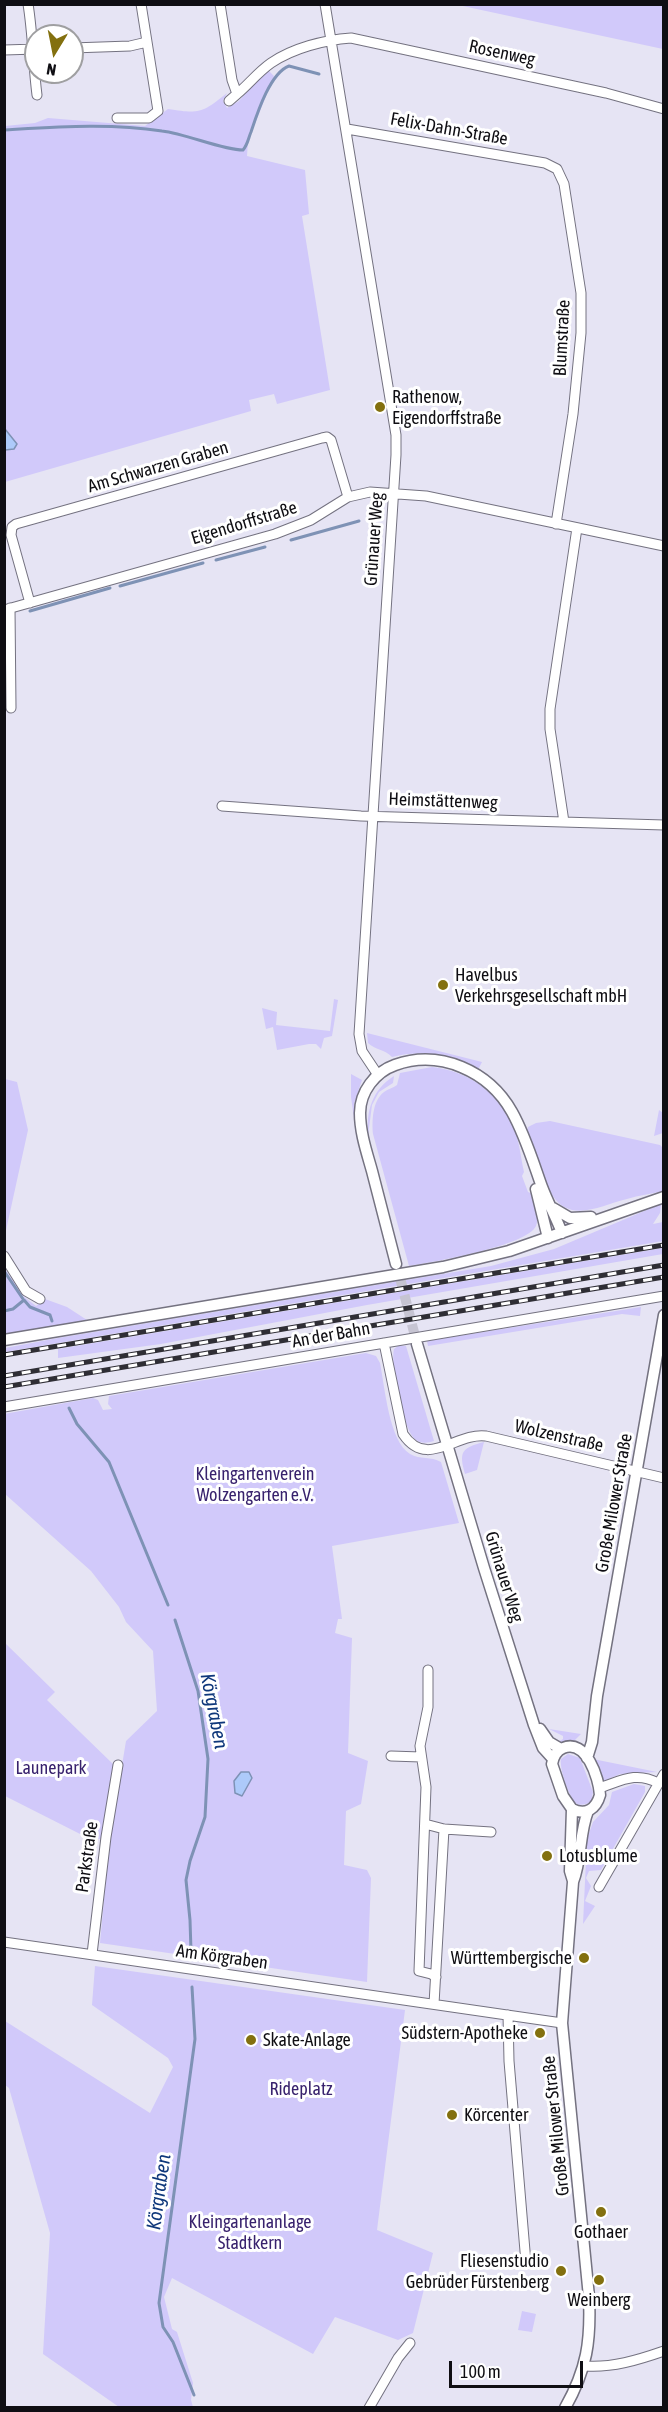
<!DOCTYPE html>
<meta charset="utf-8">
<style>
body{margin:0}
#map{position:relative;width:668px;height:2412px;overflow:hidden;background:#e6e4f4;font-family:"Asap Condensed",sans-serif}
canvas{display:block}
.frame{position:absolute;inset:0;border:6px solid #0f0e13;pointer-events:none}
.north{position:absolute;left:24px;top:24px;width:60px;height:60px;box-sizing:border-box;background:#fff;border:2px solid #9f9fa1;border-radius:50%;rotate:190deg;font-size:16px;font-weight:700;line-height:24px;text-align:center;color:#0f0e13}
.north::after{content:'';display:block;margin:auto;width:21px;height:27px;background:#83700f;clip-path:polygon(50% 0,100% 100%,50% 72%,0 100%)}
.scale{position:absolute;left:449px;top:2361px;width:134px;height:27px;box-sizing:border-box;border:3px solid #0f0e13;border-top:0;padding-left:8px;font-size:18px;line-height:21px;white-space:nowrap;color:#0f0e13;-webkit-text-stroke:4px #fff;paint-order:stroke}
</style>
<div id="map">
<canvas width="668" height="2412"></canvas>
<div class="frame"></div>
<div class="north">N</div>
<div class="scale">100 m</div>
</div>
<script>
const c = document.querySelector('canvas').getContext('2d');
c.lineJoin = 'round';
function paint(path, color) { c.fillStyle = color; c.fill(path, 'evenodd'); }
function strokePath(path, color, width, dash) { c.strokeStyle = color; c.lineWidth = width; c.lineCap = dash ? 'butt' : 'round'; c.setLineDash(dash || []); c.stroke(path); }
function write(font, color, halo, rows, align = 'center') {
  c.font = font + ' "Asap Condensed",sans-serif'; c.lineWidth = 6; c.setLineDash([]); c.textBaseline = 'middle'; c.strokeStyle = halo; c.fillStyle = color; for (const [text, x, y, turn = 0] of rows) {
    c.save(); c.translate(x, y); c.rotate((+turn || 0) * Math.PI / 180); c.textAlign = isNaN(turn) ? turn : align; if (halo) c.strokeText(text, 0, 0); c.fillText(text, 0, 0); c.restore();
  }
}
paint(new Path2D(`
 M458,5H663V49Z
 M267,69L274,76L248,141L247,156L305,170L309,214L302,216L330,390L277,404L274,394L249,400L251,411L5,482V450H10L17,444L4,429L5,126L35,123L48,118L145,126L168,109C200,114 202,113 227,93L223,101L227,108L239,101Z
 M334,999L338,1000L332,1036L324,1038L321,1049L316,1044H309L277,1050L273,1027L266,1029L262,1008L277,1012L276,1025L330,1031Z
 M367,1033L482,1062L478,1070C451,1055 422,1049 392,1057C385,1049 375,1050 368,1043Z
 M432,1067C470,1071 502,1095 515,1131C520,1145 521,1159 524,1172L522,1176L528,1192L533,1194C535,1204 540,1216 536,1226C527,1246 432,1262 409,1266L373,1134C372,1122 372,1101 384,1092C388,1089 393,1088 397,1085L400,1073Z
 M351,1074L362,1080L354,1104L357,1139L351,1097Z
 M394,1076L393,1083L379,1092L372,1105L368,1136C366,1111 372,1090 394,1076Z
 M5,1079L17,1082L28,1130L5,1235Z
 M659,1110L663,1113V1133L654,1136Z
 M550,1121L660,1145L663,1148V1191C651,1194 639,1195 627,1199C601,1205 571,1224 552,1195C541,1178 534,1149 527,1130L528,1127L536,1123Z
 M661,1204L660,1213L653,1224L663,1222V1241L5,1352V1348L58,1338L491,1266L554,1249Z
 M663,1248V1254L367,1305L161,1344L58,1358V1349Z
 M4,1267L23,1296L36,1306L45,1299L67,1307L87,1320L5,1334Z
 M641,1307L640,1316L622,1314L428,1346L427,1341Z
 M398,1346H406L434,1441C427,1443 422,1444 416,1440C403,1431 390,1363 394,1349Z
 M366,1353L376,1356L380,1363C385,1388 389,1441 410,1454C420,1460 431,1456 441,1462L459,1523L332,1546L342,1619H338L335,1633L352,1638L348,1753L368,1761L361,1804L346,1811L344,1865L367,1870L371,1878L367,1982L100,1943L109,1844L126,1741L157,1711L153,1651L126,1622L119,1607L91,1571L5,1494L4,1414L93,1398L98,1400L103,1410L112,1409L108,1404L109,1396Z
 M484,1442L477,1470L465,1474C459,1452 461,1448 484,1442Z
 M4,1642L55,1692L47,1700L114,1765L101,1839L88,1838L5,1796Z
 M549,1729L581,1734L573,1742H558L563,1739V1736Z
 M568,1754L580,1758L593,1792L591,1802C586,1804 582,1806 577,1804C569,1799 559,1767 561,1759Z
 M593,1759L657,1772L620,1774L604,1781L598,1774Z
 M634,1784L645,1786V1792L601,1870L589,1871L586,1878L591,1886L585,1901L595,1906L583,1924L587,1839L593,1822L609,1805L612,1792Z
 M95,1966L405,2010L377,2230L433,2253L413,2333L398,2340L335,2317L313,2354L172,2278L164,2297L172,2329L177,2332L193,2383L191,2400L193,2407H119L43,2354L50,2233L9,2088L5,2085V2021L150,2113L173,2067L168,2058L92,2005Z
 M522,2311L536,2314L532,2332L518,2330Z`), '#d1c9fa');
const water = new Path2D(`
 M5,429L17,444L14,449L5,450Z
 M241,1772H249L252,1778L242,1796L235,1793L234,1781Z`);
paint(water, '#adcafa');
strokePath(water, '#7e92b5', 1.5);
strokePath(new Path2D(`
 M4,130C57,127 110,123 162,131C187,134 222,150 243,150C248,144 248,139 251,132C257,114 270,73 289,66L319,74
 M291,540L359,521
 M216,560L265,547
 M120,586L203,563
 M30,611L110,588
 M4,1271L23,1299
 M4,1311L13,1309L24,1300L30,1307L50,1315L52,1321
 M69,1408L77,1424L109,1462L168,1605
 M175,1620L198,1691L208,1759L205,1817L190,1861L186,1880L190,1920L191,1951
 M192,1987L195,2039L159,2303L163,2327L173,2342L194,2395`), '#7e92b5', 3);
strokePath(new Path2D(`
 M397,1266L417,1344`), '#c6c4d2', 10, [10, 5]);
const minor = new Path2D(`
 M28,4C33,35 33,64 37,95
 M220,4L232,80L237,94L229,101
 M325,4L396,435V455L359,1034L362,1051L378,1075
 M72,48L130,46L147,42
 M4,50L36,49
 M237,94C248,85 258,72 271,63C293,48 324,40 351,38L606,93L664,109
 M117,118H149L158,111L141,4
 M347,129L545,163L557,169L564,184L581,293V333L573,414L556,524
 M30,603L11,535L12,527L16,524L322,438L327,437L331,440L348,497
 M10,608L11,708
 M4,610L275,534L311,520L348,497L370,492L426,496L664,546
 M222,806L361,816L664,825
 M564,822L550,729V709L577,528
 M4,1256L26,1291L40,1299
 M384,1343L403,1434C427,1470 456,1432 486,1436L664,1478
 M4,1407L664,1296
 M428,1670V1707L420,1746L426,1787L419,1971L431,1974L436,1977
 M391,1756L421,1757
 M599,1788C621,1781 636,1771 658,1783
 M425,1824L444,1829L491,1832
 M599,1887L664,1774
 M4,1942L562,2023
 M92,1954L106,1837L118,1765
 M434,2004L444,1829
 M508,2015L509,2061L526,2263
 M585,2366C612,2368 638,2360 664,2351
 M369,2408L398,2358L410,2343`);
const major = new Path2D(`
 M536,1189L548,1238
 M553,1208L570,1218L591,1217
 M396,1264C388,1233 380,1202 372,1171C367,1153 360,1133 360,1113C360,1092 375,1072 395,1065C440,1049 489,1071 512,1112C525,1135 533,1162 542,1187C548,1203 556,1217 562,1233
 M4,1340L443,1267L509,1251L664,1197
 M417,1344L484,1568L534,1725L543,1748L553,1759
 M540,1729L549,1742L561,1749
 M587,1758L592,1742L597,1696L664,1315
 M572,1809C586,1816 596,1809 600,1795C599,1778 586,1738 563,1748C556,1751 553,1758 552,1764L563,1796L572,1809L570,1871L573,1881
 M565,2408C587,2369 591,2341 589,2297L562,2023L573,1882C582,1859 579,1834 588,1811`);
strokePath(minor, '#747280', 11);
strokePath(major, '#747280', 13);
strokePath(minor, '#fff', 9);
strokePath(major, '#fff', 10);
const rail = new Path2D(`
 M4,1355L664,1245
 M4,1376L664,1265
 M4,1387L664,1277`);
strokePath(rail, '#2f2e35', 5);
strokePath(rail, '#fff', 3, [9]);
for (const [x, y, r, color] of [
 [380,407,6,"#83700f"],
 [443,985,6,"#83700f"],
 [547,1856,6,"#83700f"],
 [584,1958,6,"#83700f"],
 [540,2033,6,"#83700f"],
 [251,2040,6,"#83700f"],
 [452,2115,6,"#83700f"],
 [601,2212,6,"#83700f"],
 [561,2271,6,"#83700f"],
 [599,2280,6,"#83700f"]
]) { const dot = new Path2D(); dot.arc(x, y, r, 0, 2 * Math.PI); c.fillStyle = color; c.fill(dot); strokePath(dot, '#fff', 2); }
write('18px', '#0f0e13', '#fff', [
 ["Rosenweg",502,53,12],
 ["Felix-Dahn-Straße",449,129,10],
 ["Blumstraße",562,338,-87],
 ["Am Schwarzen Graben",158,467,-16],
 ["Eigendorffstraße",244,523,-17],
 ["Grünauer Weg",374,539,-86],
 ["Heimstättenweg",443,801,2],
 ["An der Bahn",331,1335,-10],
 ["Wolzenstraße",559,1436,13],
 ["Große Milower Straße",614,1503,-80],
 ["Grünauer Weg",504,1577,73],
 ["Parkstraße",87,1857,-82],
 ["Am Körgraben",222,1957,8],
 ["Große Milower Straße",556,2126,-96]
]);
write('18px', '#0f0e13', '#fff', [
 ["Rathenow,",392,397],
 ["Eigendorffstraße",392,418],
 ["Havelbus",455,975],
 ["Verkehrsgesellschaft mbH",455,996],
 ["Lotusblume",559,1856],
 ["Württembergische",572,1958,"right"],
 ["Südstern-Apotheke",528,2033,"right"],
 ["Skate-Anlage",263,2040],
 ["Körcenter",464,2115],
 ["Gothaer",601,2232,"center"],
 ["Fliesenstudio",549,2261,"right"],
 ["Gebrüder Fürstenberg",549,2282,"right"],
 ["Weinberg",599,2300,"center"]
], 'left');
write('18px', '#38226d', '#fff', [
 ["Kleingartenverein",255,1474],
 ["Wolzengarten e.V.",255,1495],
 ["Launepark",51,1768],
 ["Rideplatz",301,2089],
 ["Kleingartenanlage",250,2222],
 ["Stadtkern",250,2243]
]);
write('italic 20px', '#0f387b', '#fff', [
 ["Körgraben",214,1711,79],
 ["Körgraben",159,2192,-82]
]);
</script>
